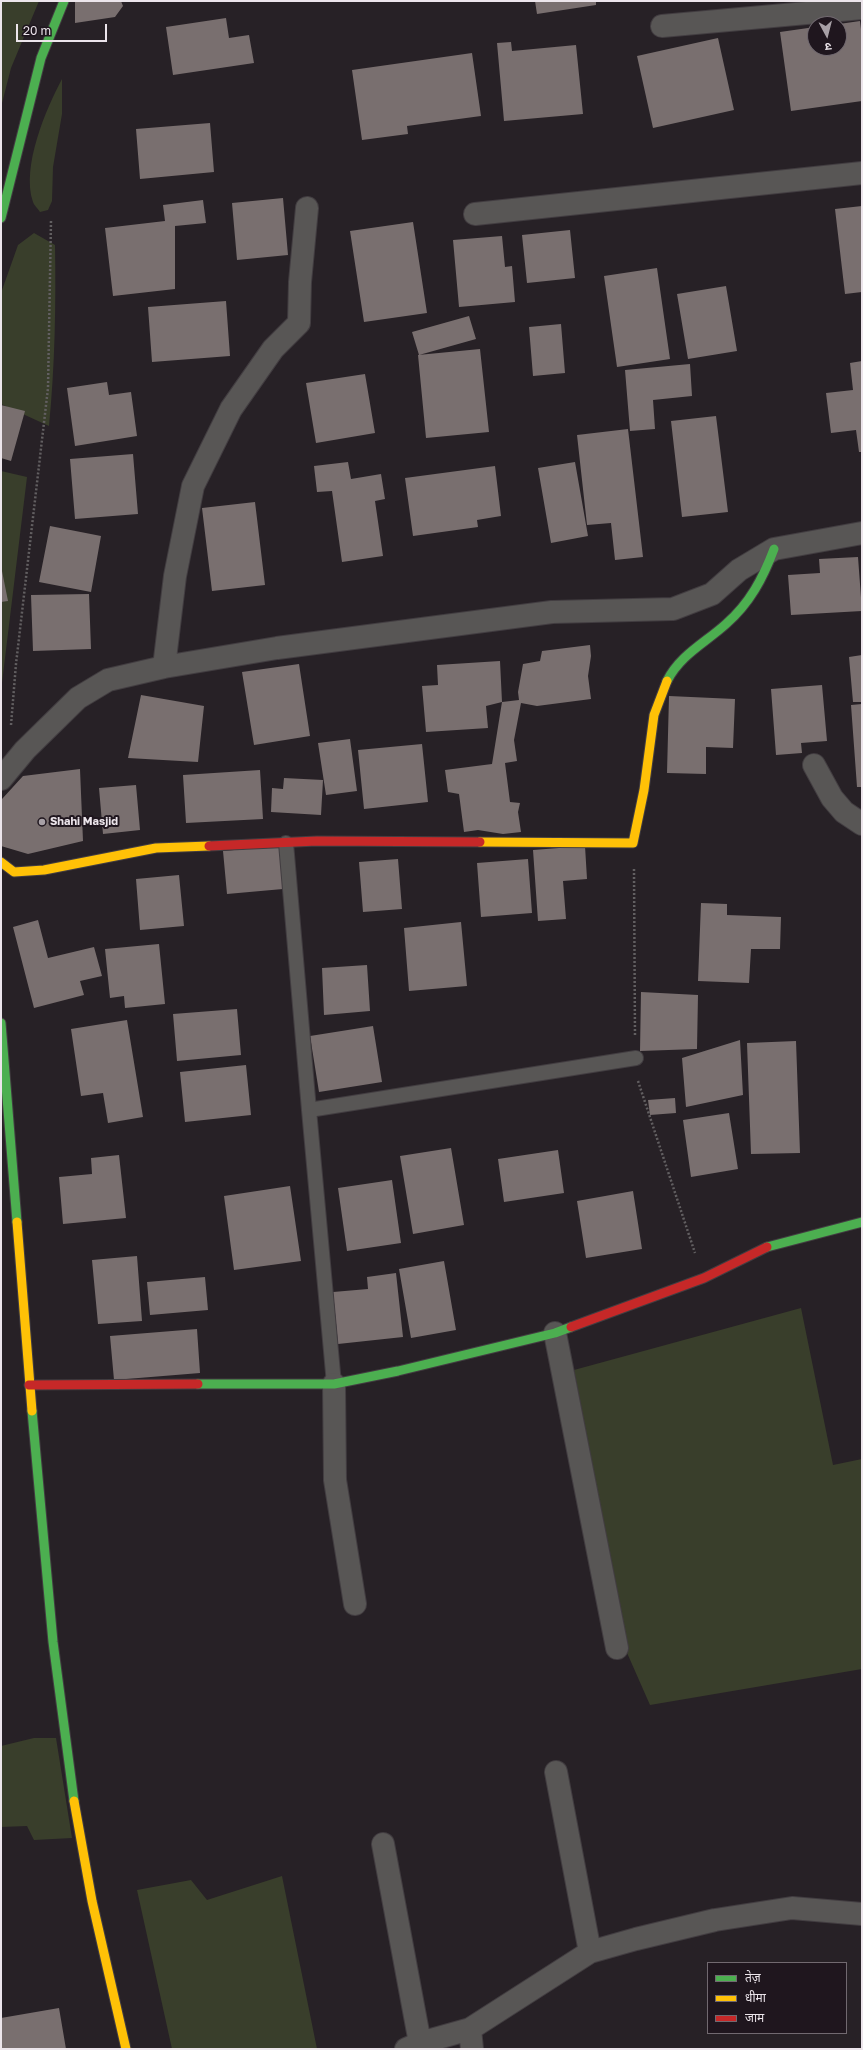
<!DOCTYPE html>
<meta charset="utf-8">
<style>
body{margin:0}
#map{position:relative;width:863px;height:2050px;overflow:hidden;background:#272126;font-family:"Golos Text","Noto Sans Devanagari",sans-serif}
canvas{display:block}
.frame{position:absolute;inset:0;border:2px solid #ece5eb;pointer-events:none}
.legend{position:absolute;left:707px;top:1962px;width:140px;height:72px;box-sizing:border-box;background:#1f161e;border:1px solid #716970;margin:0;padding:5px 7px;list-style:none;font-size:12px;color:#ece5eb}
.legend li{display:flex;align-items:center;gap:8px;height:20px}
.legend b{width:20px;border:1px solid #716970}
.north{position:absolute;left:807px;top:16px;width:40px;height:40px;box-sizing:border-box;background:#1f161e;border:1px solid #716970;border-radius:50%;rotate:173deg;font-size:11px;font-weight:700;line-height:16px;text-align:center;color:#ece5eb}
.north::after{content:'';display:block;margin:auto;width:14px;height:18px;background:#a7a0a6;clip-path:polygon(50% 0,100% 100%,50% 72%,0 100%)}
.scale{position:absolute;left:16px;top:24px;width:91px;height:18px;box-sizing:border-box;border:2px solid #ece5eb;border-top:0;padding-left:5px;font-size:12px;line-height:14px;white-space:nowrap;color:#ece5eb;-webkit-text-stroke:3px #1f161e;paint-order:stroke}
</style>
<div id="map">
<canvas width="863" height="2050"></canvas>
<div class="frame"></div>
<ul class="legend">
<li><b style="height:5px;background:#4caf50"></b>तेज़</li>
<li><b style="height:5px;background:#ffc107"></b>धीमा</li>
<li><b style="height:5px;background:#c62828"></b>जाम</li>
</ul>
<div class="north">उ</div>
<div class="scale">20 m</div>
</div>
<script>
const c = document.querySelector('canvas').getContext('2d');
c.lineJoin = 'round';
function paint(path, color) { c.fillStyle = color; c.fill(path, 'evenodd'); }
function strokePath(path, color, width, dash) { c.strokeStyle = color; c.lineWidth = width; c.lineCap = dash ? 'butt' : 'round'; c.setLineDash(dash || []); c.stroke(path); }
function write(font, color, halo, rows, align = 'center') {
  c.font = font + ' "Golos Text",sans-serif'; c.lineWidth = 4; c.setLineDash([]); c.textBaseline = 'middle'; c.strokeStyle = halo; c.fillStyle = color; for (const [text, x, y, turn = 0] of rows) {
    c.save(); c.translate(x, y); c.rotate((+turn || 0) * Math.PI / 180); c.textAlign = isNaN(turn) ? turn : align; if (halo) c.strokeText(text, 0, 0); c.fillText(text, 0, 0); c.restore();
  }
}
paint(new Path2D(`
 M1,1H39L11,68L1,107Z
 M62,79V114L53,167L52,201L48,210L40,212C38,209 34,205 33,202C21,167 46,109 62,79Z
 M34,233L55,245C56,305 55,365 49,426L1,404V293L18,245Z
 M1,471L27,477L1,691Z
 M801,1308L833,1465L862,1459V1669L650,1705L624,1646L574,1370Z
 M34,1738H56L72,1838L34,1840L27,1826L1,1827V1746Z
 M282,1876L317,2049H172L137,1890L191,1880L207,1900Z`), '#393e2b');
paint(new Path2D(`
 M75,1H121L123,6L115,17L75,23Z
 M535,1H596V5L537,14Z
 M226,18L229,38L249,35L254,63L173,75L166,27Z
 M860,21L862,37V101L791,111L780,32L815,27V48H839V24Z
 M718,38L734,110L653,128L637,56Z
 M511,42L512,51L576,45L583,114L504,121L497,43Z
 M472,53L481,116L407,126L408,134L362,140L352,70Z
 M210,123L214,172L140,179L136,129Z
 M283,198L288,255L237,260L232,203Z
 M203,200L206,223L175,226V289L113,296L105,228L165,221L163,205Z
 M862,206V292L845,294L835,209Z
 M413,222L427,313L364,322L350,231Z
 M570,230L575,278L527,283L522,235Z
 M502,236L505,267L512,266L515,302L459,307L453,240Z
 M657,268L670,359L617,367L604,276Z
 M726,286L737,351L688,359L677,294Z
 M226,301L230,356L152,362L148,307Z
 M469,316L476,339L419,355L412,332Z
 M561,324L565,373L533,376L529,327Z
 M480,349L489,432L426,438L418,355Z
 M862,361V452H859L856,430L831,433L826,393L853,390L850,363Z
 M690,364L692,396L653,400L655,429L630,431L625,370Z
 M365,374L375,433L316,443L306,383Z
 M107,382L109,395L131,392L137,436L75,446L67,388Z
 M1,405L25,411L11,461L1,458Z
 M716,416L728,512L682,517L671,421Z
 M628,429L643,557L615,560L611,523L587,525L577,435Z
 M133,454L138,514L75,519L70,459Z
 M348,462L351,479L381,474L385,499L375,501L383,556L342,562L332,491L317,492L314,466Z
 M575,462L588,536L551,543L538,468Z
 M495,466L501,516L477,520L478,527L413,536L405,478Z
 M255,502L265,585L212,591L202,508Z
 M50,526L101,536L91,592L39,582Z
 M858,557L862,611L791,615L788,575L820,573L819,559Z
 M1,566L8,601L1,602Z
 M89,594L91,649L33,651L31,595Z
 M590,645L591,656L588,676L591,699L537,706L521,703L514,740L517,761L505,763L510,802L520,803L518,812L521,832L503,834L478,830L464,832L459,794L448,792L445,770L492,764L502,702L519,700L518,692L523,664L540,661L542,651Z
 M862,655V702H853L849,657Z
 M500,661L502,702L486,706L488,728L426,732L422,686L438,685L437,665Z
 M299,664L310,736L254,745L242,672Z
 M822,685L827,741L801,743L802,753L776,755L771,689Z
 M141,695L204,706L198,762L128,758Z
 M669,696L735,699L733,748L706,747V774L667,773Z
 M862,704V787H857L851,705Z
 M350,739L357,791L326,795L318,743Z
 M422,744L428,802L364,809L358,750Z
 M80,769L83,841L28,854L1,846L2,799L23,776Z
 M260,770L263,819L186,823L183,775Z
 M284,778L323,780L321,815L271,812L272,788L283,789Z
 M136,785L140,830L103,834L99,788Z
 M279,846L283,889L227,894L223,851Z
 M585,846L587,879L563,881L566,919L538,921L533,850Z
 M398,859L402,909L363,912L359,862Z
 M528,859L532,913L481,917L477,863Z
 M179,875L184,926L140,930L136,879Z
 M701,903L727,904V915L781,917L780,949H751L749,983L698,981Z
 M38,920L48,958L94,947L102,976L80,981L84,995L34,1008L13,927Z
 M461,922L467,986L409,991L404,928Z
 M159,944L165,1004L125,1008L124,996L110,998L105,949Z
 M367,965L370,1011L324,1015L322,968Z
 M641,992L698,995L697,1049L640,1051Z
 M237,1009L241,1055L177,1061L173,1014Z
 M127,1020L143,1117L108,1123L103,1093L81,1096L71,1029Z
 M373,1026L382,1082L319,1092L310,1036Z
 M740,1040L743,1095L686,1107L682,1058Z
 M796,1041L800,1153L751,1154L747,1043Z
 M246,1065L251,1115L185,1122L180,1072Z
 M675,1098L676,1113L650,1115L648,1100Z
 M729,1113L738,1169L691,1177L683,1120Z
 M451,1148L464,1225L413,1234L400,1156Z
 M558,1150L564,1193L504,1202L498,1159Z
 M119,1155L126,1218L63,1224L59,1177L92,1174L91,1158Z
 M392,1180L401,1243L347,1251L338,1188Z
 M290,1186L301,1261L234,1270L224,1196Z
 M633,1191L642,1249L586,1258L577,1201Z
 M137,1256L142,1321L98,1324L92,1260Z
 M444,1261L456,1330L411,1338L399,1269Z
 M396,1273L403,1337L338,1344L333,1292L368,1289L367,1277Z
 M205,1277L208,1310L150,1315L147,1282Z
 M197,1329L200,1373L114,1380L110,1336Z
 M59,2008L66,2049H1V2018Z`), '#796f6f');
const lane = new Path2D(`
 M286,843L309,1110
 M334,1384L309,1110L636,1058`);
const street = new Path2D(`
 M662,26L862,8
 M475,214L862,173
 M164,667L175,576L193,486L231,409L273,349L299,323L300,282L307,208
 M814,765L832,798L844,812L862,824
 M1,779L25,750L78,698L108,680L164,667L277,648L552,612L673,609L712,594L739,570L774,549L862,533
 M555,1333L617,1648
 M334,1384L335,1480L355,1604
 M556,1772L590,1952
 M383,1844L420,2043
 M470,2029L472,2049
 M406,2049L420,2043L470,2029L590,1952L636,1939L715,1920L792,1908L862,1914`);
const fast = new Path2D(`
 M1,218L41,58L64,1
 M667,681C680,655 705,643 726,624C750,603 763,578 774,549
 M1,1023L17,1222
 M767,1247L862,1222
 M198,1384H334L398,1371L555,1333L571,1327
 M32,1411L53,1642L74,1801`);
const slow = new Path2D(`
 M480,842L633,843L644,790L654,715L667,681
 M1,862L14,872L44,870L156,848L209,846
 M17,1222L32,1411
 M74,1801L92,1901L126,2049`);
const jam = new Path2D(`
 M209,846L317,841L480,842
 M571,1327L704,1278L767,1247
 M29,1385L198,1384`);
strokePath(lane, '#423d41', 16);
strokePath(street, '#423d41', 24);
strokePath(fast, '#423d41', 11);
strokePath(slow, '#423d41', 11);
strokePath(jam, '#423d41', 11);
strokePath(new Path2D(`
 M11,725L16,664L48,388L51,221
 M634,869L635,1036
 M638,1081L695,1253`), '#625f61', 2.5, [2, 2]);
strokePath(lane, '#585655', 14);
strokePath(street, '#585655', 22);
strokePath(fast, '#4caf50', 9);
strokePath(slow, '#ffc107', 9);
strokePath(jam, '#c62828', 9);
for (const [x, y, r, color] of [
 [42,822,4,"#a7a0a6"]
]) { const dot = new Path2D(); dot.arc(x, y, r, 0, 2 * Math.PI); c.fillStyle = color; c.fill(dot); strokePath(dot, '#1f161e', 1.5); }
write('bold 11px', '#ece5eb', '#1f161e', [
 ["Shahi Masjid",50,822]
], 'left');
</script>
